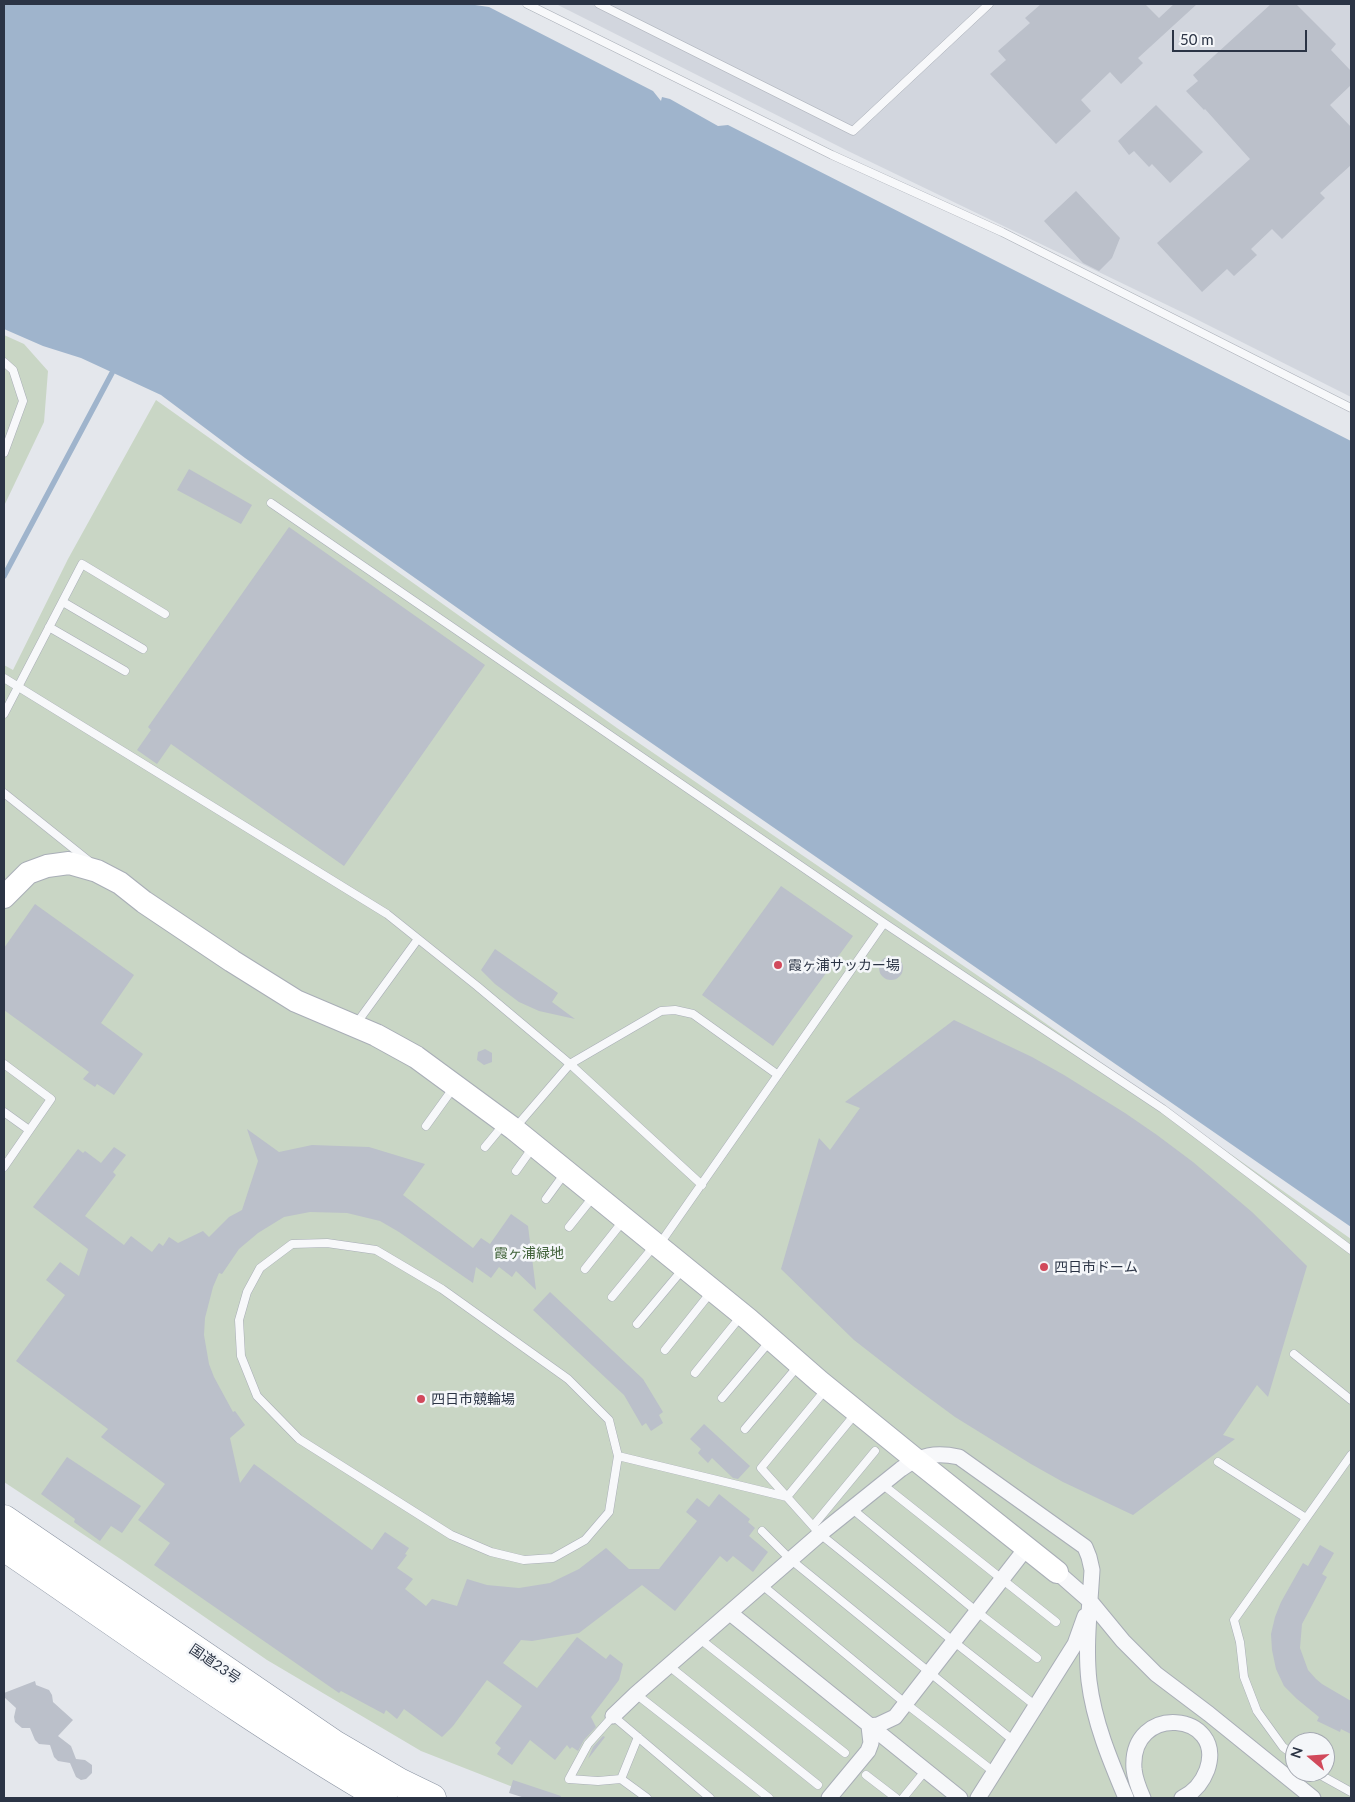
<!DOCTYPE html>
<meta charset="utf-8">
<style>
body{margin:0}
#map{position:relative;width:1355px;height:1802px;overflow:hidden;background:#e4e7ec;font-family:Lato,sans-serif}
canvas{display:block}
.frame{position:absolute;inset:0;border:5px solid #2b3445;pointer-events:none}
.north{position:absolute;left:1285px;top:1732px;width:50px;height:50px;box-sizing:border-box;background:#f4f6f9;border:1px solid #a4a8b1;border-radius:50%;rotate:288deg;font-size:14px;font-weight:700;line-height:20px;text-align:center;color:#2b3445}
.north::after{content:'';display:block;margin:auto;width:18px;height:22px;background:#d1495b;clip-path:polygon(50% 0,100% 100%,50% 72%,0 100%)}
.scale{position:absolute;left:1172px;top:30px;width:135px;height:22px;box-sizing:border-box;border:2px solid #2b3445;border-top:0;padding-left:6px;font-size:15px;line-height:18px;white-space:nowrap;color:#2b3445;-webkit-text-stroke:4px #f4f6f9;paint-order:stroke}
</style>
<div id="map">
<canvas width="1355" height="1802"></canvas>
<div class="frame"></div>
<div class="north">N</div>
<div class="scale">50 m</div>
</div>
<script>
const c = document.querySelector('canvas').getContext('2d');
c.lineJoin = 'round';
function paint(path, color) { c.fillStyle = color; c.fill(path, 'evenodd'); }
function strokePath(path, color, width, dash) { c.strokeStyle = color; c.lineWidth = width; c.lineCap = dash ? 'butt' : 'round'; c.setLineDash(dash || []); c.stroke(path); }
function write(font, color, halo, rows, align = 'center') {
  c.font = font + ' Lato,"Noto Sans JP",sans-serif'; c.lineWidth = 5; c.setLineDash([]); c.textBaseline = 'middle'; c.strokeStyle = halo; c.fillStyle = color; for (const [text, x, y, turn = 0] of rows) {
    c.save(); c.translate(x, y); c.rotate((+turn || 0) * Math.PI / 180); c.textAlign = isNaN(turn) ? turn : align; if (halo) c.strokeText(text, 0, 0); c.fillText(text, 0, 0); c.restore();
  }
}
paint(new Path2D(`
 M556,4H1351V397L1192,317L848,151Z`), '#d2d6de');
paint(new Path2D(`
 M4,335L24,344L48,371L44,422L4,506Z
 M156,400L617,728L987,982L1351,1239V1798H541L421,1751L267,1660L122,1560L4,1482V665L13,670L68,559ZM1295,1742H1325V1772H1295Z`), '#c9d6c5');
paint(new Path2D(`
 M4,4H468L489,7L653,91L661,101L662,97L670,99L718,126L728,125L1351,441V1227L517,650L245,458L161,395L81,358L43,346L4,329Z`), '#9fb4cc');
strokePath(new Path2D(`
 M4,576L112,373`), '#9fb4cc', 5.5);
paint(new Path2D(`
 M1041,4H1145L1159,18L1174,4H1197L1138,58L1143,63L1121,84L1110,72L1081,100L1091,111L1056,144L990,74L1006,60L998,51L1030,23L1025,18Z
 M1271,4H1296L1336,44L1331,50L1351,71V85L1330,105L1351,127V165L1320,193L1325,198L1282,239L1272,229L1251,249L1257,255L1234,276L1227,269L1202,292L1157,243L1250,159L1205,109L1204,110L1186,91L1198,81L1193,75Z
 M1156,105L1203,152L1170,183L1152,164L1149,167L1134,151L1129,155L1118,141Z
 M1076,191L1120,238L1112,258L1099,271L1083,263L1044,221Z
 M189,469L252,505L241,524L177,490Z
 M289,527L485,665L344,866L171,744L157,764L137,750L151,730L148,727Z
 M781,886L853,936L773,1046L702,995Z
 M35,904L134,975L101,1023L143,1054L114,1095L97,1084L95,1087L83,1079L89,1072L4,1010V948Z
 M495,949L558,993L552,1002L575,1019L539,1011L519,1002L495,984L481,970Z
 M879 968a12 12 0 1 1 24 0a12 12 0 1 1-24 0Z
 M954,1020L1032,1057L1064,1075L1125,1113L1157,1135L1193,1162L1252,1212L1307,1266L1268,1397L1257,1385L1223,1435L1235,1439L1133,1515L1063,1482L1031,1464L955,1417L913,1386L854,1340L781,1269L819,1138L830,1150L860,1108L845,1102Z
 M485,1049L492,1053V1062L484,1065L477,1060L478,1052Z
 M247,1129L279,1152L312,1145L369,1147L425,1164L403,1195L473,1248L481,1238L490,1244L511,1214L528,1226L536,1290L516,1271L512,1277L499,1267L491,1278L476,1267L473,1283L399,1232L380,1221L347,1213L310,1212L284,1217L258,1233L239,1249L222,1274L219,1273L213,1287L205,1318L204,1335L209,1364L214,1377L233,1412L235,1411L245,1425L230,1438L240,1483L254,1464L372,1550L385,1532L409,1548L405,1554L407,1555L397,1568L413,1579L405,1589L426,1606L432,1599L457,1606L467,1579L487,1585L519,1588L550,1583L579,1569L606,1548L629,1569H659L697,1521L686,1512L697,1498L709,1507L719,1494L750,1519L748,1522L755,1528L749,1536L768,1552L753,1572L733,1556L727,1562L720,1556L675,1611L642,1585L579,1633L532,1641L521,1640L503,1663L537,1688L577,1637L606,1659L610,1654L623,1664L619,1680L591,1717L596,1727L584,1740L578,1751L572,1747L570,1749L567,1745L555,1760L530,1740L512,1765L497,1754L501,1748L495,1743L522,1706L487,1680L453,1726L442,1737L404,1709L397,1719L386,1710L384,1714L341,1691L339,1693L154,1565L170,1543L138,1520L165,1484L101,1437L108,1429L16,1361L65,1295L46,1280L60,1262L79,1276L88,1249L33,1207L78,1149L83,1153L85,1151L101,1163L114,1147L126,1155L113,1172L116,1175L85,1216L124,1245L131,1236L152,1252L159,1243L163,1246L169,1237L178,1243L203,1231L209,1237L229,1217L242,1210L258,1161Z
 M550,1292L643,1379L663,1412L659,1415L663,1423L651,1431L646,1423L642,1426L624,1395L533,1310Z
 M704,1424L750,1466L738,1479L733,1478L712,1458L708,1463L698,1453L701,1449L690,1439Z
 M67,1457L141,1506L122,1533L111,1526L100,1541L74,1522L75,1519L41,1494Z
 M1320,1545L1334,1553L1322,1574L1327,1577L1302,1624L1300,1648L1308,1670L1316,1679L1322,1684L1351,1701V1734L1341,1729L1340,1732L1317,1721L1319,1717L1297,1699L1284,1686L1276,1669L1272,1650L1271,1634L1275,1617L1281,1602L1303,1563L1308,1566Z
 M35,1681L36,1685L49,1690L52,1695L53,1702L73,1720L58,1736L71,1746L76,1759L85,1760L92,1765V1773L86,1779L81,1780L76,1777L70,1763L58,1761L54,1757L50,1745L39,1744L35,1740L30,1728H22L15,1722L14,1717L16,1708L4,1697V1693Z
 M603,1736L605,1737L588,1759L593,1747Z
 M513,1780L561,1796L560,1798H525L509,1793Z`), '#bbc0ca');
const lane = new Path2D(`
 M527,4L832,155L1002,232L1351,408
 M599,4L853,131L989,4
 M4,362L13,370L23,401L4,453
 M271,503L884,923L1163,1109L1351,1250
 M63,602L143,649
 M49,627L125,671
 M4,678L387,914L477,986L570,1064L702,1185
 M4,714L82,564L165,614
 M4,793L89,861
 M356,1024L418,939
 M4,1064L51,1099L4,1167
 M4,1112L29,1130
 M426,1126L454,1087
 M515,1128L570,1064L661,1011L675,1010L693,1014L778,1075
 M485,1147L504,1124
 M516,1171L533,1147
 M546,1199L565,1173
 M569,1227L593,1197
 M659,1245L884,923
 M585,1269L623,1221
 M612,1297L654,1246
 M637,1324L683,1269
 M665,1350L711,1292
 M1294,1354L1351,1400
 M695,1373L741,1316
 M826,1389L761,1468L820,1534L953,1641L1036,1706
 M722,1398L770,1341
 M745,1429L798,1366
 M618,1456L609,1512L585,1540L553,1558L524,1560L491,1552L451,1535L299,1439L257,1396L241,1356L239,1320L247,1292L260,1268L292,1244L327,1243L376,1250L442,1289L568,1379L609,1420L618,1456L787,1497L856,1413
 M1218,1462L1306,1518
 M882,1484L1056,1622
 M851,1508L976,1611L1037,1658
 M813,1526L875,1451
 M762,1531L790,1559L1014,1741
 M762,1585L905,1703L994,1772
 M700,1639L845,1753
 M669,1666L818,1785
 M636,1694L769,1798
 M638,1737L621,1779L647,1798
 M1295,1756L1283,1747L1257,1711L1244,1677L1240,1642L1234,1620L1351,1455
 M1315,1772L1351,1792
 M866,1775L896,1798
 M621,1779L598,1781L569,1779L588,1744L613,1716L710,1798
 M903,1798L925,1771`);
const street = new Path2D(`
 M1057,1572L1090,1601L1123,1641L1156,1674L1209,1714L1313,1798
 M730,1613L960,1798
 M613,1716L636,1694L820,1534L901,1469C921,1455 935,1452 959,1457L1085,1547L1089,1557L1092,1570C1090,1606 1085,1645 1089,1681C1094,1722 1110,1760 1126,1798
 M869,1726L878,1725L895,1717L1027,1547
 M829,1798L868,1751L871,1743L869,1726
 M978,1798L1075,1644L1085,1616
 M1143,1798C1139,1789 1135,1779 1134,1769C1129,1702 1227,1712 1207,1770C1202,1783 1195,1792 1182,1798`);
const secondary = new Path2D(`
 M4,897L28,873L47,866L69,863L97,871L120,883L144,902L232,961L296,1001L376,1035L416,1057L514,1129L748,1319L819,1381L915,1459L1057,1572`);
const highway = new Path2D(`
 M4,1519L334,1744L399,1782L432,1798
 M4,1547C129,1632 252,1722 383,1798`);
strokePath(lane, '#a9aeb7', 9);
strokePath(street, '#a9aeb7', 17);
strokePath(secondary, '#a9aeb7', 24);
strokePath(highway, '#8b94a3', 29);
strokePath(lane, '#f7f8fa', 8);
strokePath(street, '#f7f8fa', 15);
strokePath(secondary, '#fff', 22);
strokePath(highway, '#fff', 28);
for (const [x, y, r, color] of [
 [778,965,5,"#d1495b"],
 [1044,1267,5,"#d1495b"],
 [421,1399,5,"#d1495b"]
]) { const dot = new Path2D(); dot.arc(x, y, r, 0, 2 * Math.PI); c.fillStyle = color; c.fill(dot); strokePath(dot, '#f4f6f9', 2); }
write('14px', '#2b3445', '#f4f6f9', [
 ["霞ヶ浦サッカー場",788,965],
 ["四日市ドーム",1054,1267],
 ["四日市競輪場",431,1399]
], 'left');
write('14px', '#3f6138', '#f4f6f9', [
 ["霞ヶ浦緑地",529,1253]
]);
write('14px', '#2b3445', '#f4f6f9', [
 ["国道23号",215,1664,34]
]);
</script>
